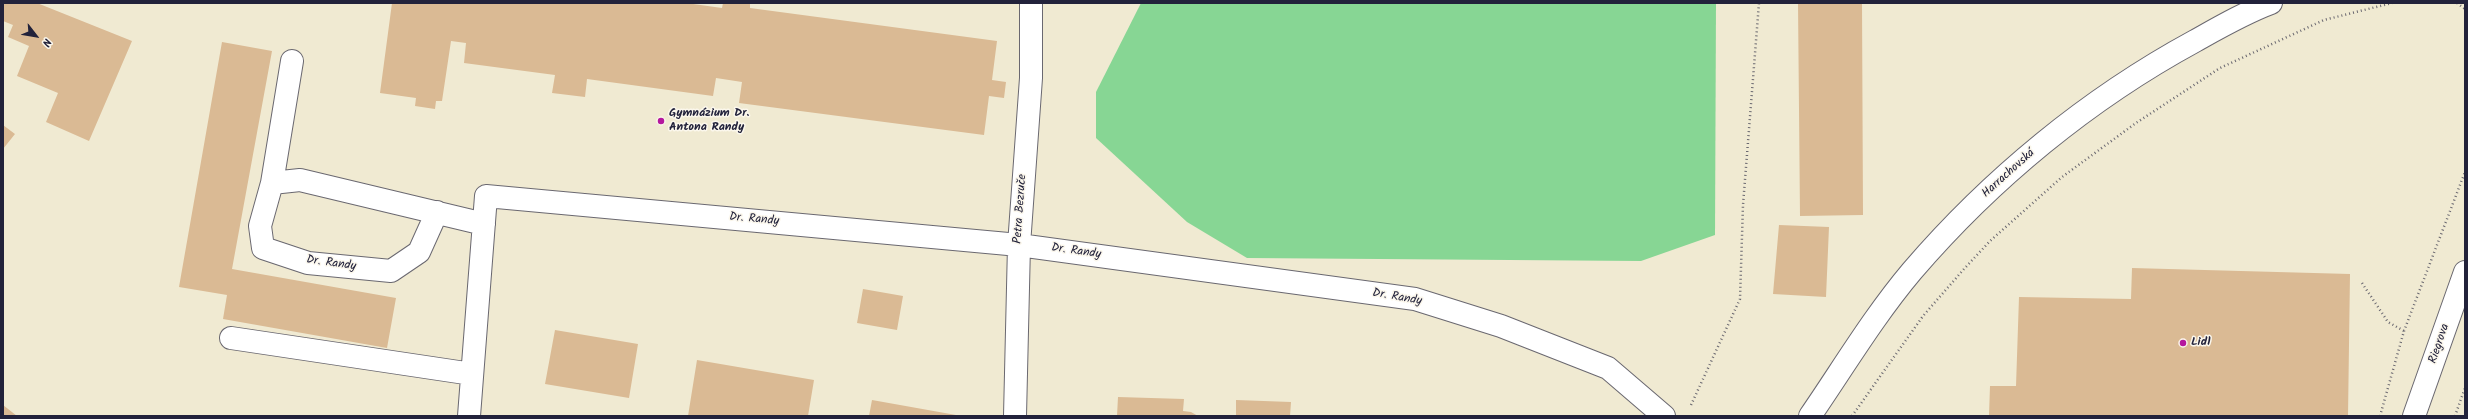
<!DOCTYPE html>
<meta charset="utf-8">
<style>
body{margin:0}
#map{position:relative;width:2468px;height:419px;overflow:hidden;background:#f0ead2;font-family:Kalam,sans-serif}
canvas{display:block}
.frame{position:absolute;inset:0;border:4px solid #22223b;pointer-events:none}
.north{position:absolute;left:16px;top:16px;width:40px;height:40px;-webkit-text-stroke:3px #fbf7ec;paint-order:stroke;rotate:121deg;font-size:11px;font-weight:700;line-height:16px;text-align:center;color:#22223b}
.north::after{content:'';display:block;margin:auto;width:14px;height:18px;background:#22223b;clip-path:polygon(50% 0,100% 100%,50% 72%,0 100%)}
</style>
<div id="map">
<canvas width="2468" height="419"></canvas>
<div class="frame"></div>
<div class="north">N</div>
</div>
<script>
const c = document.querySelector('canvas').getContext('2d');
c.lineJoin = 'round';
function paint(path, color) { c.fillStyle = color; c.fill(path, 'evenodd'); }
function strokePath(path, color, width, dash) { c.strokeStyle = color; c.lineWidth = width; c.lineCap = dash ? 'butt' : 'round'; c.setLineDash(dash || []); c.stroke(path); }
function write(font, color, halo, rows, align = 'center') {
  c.font = font + ' Kalam,sans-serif'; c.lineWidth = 3; c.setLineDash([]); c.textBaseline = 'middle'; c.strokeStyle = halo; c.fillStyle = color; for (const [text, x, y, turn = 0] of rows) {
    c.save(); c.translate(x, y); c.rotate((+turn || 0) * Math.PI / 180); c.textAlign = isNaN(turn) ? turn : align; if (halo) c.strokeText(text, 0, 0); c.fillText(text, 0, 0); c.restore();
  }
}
paint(new Path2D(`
 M1141,3H1716L1715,235L1641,261L1247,258L1187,222L1096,138V92Z`), '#87d694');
paint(new Path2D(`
 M3,3H37L132,41L89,141L46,122L58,93L17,76L29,46L8,37L13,25L3,21Z
 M392,3H686L722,8L723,3H750V8L997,41L992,80L1006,82L1004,98L989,96L984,135L739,103L742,82L716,78L713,96L587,79L585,97L552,93L555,75L464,63L466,43L451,41L442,101H436L435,109L415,106L416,98L380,93Z
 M1798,3H1862L1863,215L1800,216Z
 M222,42L272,51L232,269L396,298L387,348L223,319L227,295L179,287Z
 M3,125L15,134L3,149Z
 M1779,225L1829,227L1826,297L1773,294Z
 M2132,268L2350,274L2348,416H1989L1990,386H2016L2019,297L2131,299Z
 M863,289L903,296L897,330L857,323Z
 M555,330L638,344L629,398L545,384Z
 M697,360L814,380L808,416H688Z
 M1118,397L1184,399L1183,411L1191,412L1198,416H1117Z
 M872,400L956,415V416H869Z
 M1236,400L1291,402L1290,416H1236Z
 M3,405L17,416H3Z`), '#daba94');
const minor = new Path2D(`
 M272,183L292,61
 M437,212L419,252L391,271L308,263L263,248L260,226L272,183L300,180L484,224
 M231,338L472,374
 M469,416L486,196L1019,245L1415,299L1501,326L1608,368L1664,416
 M1015,416L1019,245L1031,78V3
 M1810,416C1843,368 1874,316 1912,271C1991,179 2088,99 2195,41C2220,27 2244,13 2271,3
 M2414,416L2465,272`);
strokePath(minor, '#6a6870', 24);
strokePath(new Path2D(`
 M2457,3L2465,9
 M2362,283L2388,322L2404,331
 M1691,405L1740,299L1743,205L1759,3
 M1852,416L1923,316L1964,269L1990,241L2062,177L2136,123L2220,68L2324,20L2392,3
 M2380,416L2404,331L2465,172
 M2455,416L2465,388`), '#6a6870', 2.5, [1, 3]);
strokePath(minor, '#fff', 22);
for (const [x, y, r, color] of [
 [661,121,4,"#b5179e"],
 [2183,343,4,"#b5179e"]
]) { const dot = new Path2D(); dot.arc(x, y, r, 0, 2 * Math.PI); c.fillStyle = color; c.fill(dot); strokePath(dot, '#fbf7ec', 1.5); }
write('bold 12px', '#22223b', '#fbf7ec', [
 ["Gymnázium Dr.",669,114],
 ["Antona Randy",669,128],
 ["Lidl",2191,343]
], 'left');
write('12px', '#22223b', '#fbf7ec', [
 ["Harrachovská",2009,174,-42],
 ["Petra Bezruče",1021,209,-86],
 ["Dr. Randy",754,220,5],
 ["Dr. Randy",1076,252,8],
 ["Dr. Randy",331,264,8],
 ["Dr. Randy",1397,298,10],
 ["Riegrova",2440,344,-71]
]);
</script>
